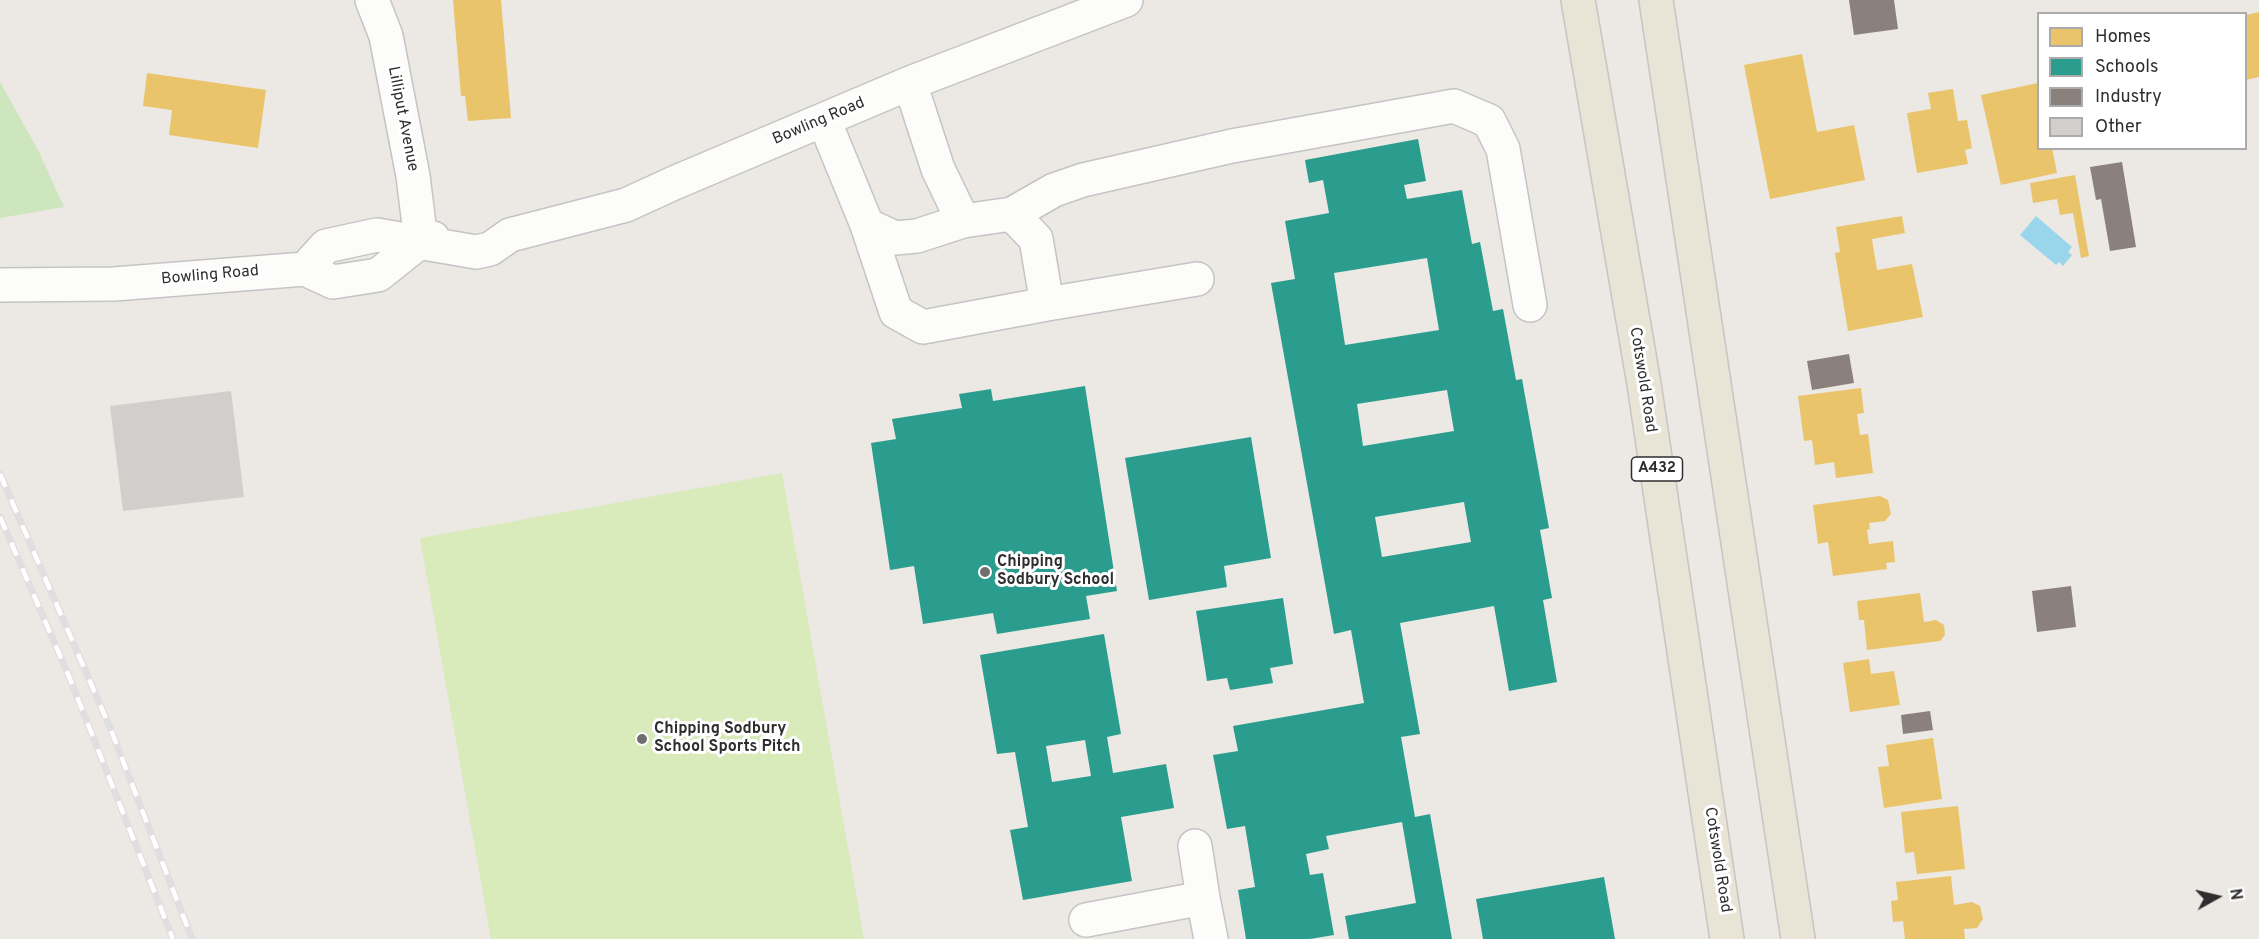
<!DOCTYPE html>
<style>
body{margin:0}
#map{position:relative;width:2259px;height:939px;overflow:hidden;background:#ece8e4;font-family:Overpass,sans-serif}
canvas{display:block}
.legend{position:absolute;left:2037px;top:12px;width:210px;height:138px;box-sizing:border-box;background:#fff;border:2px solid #ababab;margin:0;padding:8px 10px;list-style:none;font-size:18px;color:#2e2e2e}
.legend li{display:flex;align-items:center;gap:12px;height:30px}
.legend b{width:30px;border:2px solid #ababab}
.north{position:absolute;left:2187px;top:867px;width:60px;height:60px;-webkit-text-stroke:4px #fff;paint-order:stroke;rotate:82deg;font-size:16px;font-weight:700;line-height:24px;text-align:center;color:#2e2e2e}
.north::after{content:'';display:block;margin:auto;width:21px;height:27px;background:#2e2e2e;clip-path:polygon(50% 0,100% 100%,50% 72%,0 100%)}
</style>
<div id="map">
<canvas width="2259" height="939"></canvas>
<ul class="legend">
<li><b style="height:16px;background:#e9c46a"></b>Homes</li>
<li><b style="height:16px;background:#2a9d8f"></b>Schools</li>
<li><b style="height:16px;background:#8a817c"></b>Industry</li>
<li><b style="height:16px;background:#d1cecb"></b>Other</li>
</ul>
<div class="north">N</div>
</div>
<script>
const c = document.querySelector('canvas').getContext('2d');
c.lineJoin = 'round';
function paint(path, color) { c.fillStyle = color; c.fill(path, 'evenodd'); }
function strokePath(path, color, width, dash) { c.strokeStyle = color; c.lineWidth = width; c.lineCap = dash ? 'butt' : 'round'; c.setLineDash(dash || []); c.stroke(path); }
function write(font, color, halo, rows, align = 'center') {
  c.font = font + ' Overpass,sans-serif'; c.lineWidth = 6; c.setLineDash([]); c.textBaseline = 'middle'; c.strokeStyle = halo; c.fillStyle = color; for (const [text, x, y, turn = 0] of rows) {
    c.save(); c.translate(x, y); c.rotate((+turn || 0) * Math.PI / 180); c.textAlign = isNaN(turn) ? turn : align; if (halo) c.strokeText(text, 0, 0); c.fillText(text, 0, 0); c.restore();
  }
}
paint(new Path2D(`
 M0,82L39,152L64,207L0,218Z`), '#cee6be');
paint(new Path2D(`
 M782,473L864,939H491L420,538Z`), '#d9eabb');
paint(new Path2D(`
 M2036,216L2072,247L2068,252L2072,255L2063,266L2059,262L2056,265L2020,235Z`), '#99d6ec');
paint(new Path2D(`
 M453,0H501L511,118L468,121L465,96H461Z
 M2259,12V77L2246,80V15Z
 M1802,54L1817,132L1854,125L1865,180L1770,199L1744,65Z
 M147,73L266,90L258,148L169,135L172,110L143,106Z
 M2038,83V148H2052L2057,173L2001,185L1981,95Z
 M1953,89L1958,121L1967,120L1972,148L1965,150L1968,164L1917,173L1907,113L1931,109L1928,93Z
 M2075,175L2089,256L2081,258L2073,213L2060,215L2057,199L2033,203L2030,183Z
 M1902,216L1905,233L1872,239L1877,270L1912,264L1923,317L1848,331L1835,253L1840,252L1836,227Z
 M1861,388L1864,413L1857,414L1860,435L1868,434L1873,473L1836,478L1834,462L1815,465L1812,440L1804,441L1798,396Z
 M1880,496L1888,500L1891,514L1885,521L1869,523L1870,529L1867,530L1869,544L1893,541L1895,562L1886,563L1887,569L1833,576L1828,542L1818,544L1813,505Z
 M1920,593L1924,622L1936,620L1944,625L1945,635L1940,641L1867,650L1864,620H1859L1857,601Z
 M1869,659L1871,674L1894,671L1900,705L1850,712L1843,663Z
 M1933,738L1942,799L1884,808L1878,767L1889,766L1886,745Z
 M1958,806L1965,869L1917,874L1914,852L1905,853L1901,812Z
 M1951,876L1954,905L1972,902L1980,906L1983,919L1977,928L1964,929L1965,939H1905L1903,921L1893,922L1891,901L1898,900L1896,882Z`), '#e9c46a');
paint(new Path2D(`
 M1418,139L1426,181L1404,185L1407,199L1462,190L1472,244L1480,242L1493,311L1503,309L1516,380L1522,379L1549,528L1540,530L1552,598L1543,600L1557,682L1509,691L1494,606L1400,623L1420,734L1401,737L1415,817L1430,814L1452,939H1349L1345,916L1416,903L1402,822L1326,836L1329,849L1306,854L1310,875L1323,873L1334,935L1310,939H1246L1238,890L1255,887L1245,826L1227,829L1213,755L1238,751L1233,726L1364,703L1351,630L1334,634L1271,283L1295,279L1285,221L1329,213L1323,180L1309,183L1305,160ZM1427,258L1439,330L1345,345L1334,273ZM1447,390L1454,431L1363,446L1357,404ZM1464,502L1471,542L1382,557L1375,517Z
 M1085,386L1117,591L1086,596L1090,619L997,634L993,613L923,624L914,566L890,570L871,443L896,439L892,419L962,408L959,394L991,389L993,401Z
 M1251,437L1271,558L1224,566L1227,587L1149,600L1125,458Z
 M1283,598L1293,664L1270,668L1273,683L1230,690L1227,678L1207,681L1196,611Z
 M1104,634L1121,734L1107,737L1113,773L1166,764L1174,808L1121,817L1132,881L1023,900L1010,830L1028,827L1015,752L997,754L980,655ZM1085,740L1091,776L1052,782L1046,746Z
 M1604,877L1615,939H1483L1476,899Z`), '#2a9d8f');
paint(new Path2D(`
 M1849,0H1894L1898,29L1854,35Z
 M2122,162L2136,247L2110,251L2101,199L2096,200L2090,167Z
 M1849,354L1854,383L1812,390L1807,361Z
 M2071,586L2076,627L2037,632L2032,591Z
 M1930,711L1933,730L1903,734L1901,715Z`), '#8a817c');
paint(new Path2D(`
 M231,391L244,497L123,511L110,406Z`), '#d1cecb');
const minor = new Path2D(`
 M372,0L386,36L413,176L421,241
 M910,83L938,169L963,221
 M824,120L867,225L896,312L923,327L1047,304L1036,239L1012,214
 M867,225L895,238L917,236L963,221L1012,214L1054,190L1083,180L1232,146L1454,106L1489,121L1503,149L1530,305
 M305,269L326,246L377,235L476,252L490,249L510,235L626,205L674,183L910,83L1126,0
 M0,285L114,284L305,269L333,282L378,275L421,241L433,238
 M1047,304L1197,279
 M1195,846L1203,898L1211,939
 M1086,920L1203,898`);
const major = new Path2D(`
 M1578,0L1644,384L1727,939
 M1656,0L1798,939`);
strokePath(minor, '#c5c4c5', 36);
strokePath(major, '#c6c5c4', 36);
strokePath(minor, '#fcfcfb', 33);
strokePath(major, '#e8e4d6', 33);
const rail = new Path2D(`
 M0,474L111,730L192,939
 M0,517L68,674L173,939`);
strokePath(rail, '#dfdfe1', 7);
strokePath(rail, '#fff', 4.5, [14]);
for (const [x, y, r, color] of [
 [985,572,6,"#706f6e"],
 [642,739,6,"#706f6e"]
]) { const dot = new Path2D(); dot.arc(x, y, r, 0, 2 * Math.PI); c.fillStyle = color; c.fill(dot); strokePath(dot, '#fff', 2); }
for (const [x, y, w] of [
 [1657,469,51]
]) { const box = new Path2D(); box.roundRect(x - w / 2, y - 12, w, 24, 4.5); c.fillStyle = '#fff'; c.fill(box); strokePath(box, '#2e2e2e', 1.5); }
write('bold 15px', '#2e2e2e', null, [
 ["A432",1657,469]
]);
write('16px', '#2e2e2e', '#fff', [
 ["Lilliput Avenue",402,119,79],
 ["Bowling Road",819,122,-23],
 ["Bowling Road",210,276,-5],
 ["Cotswold Road",1642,380,81],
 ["Cotswold Road",1717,860,81]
]);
write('bold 16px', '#2e2e2e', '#fff', [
 ["Chipping",997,563],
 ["Sodbury School",997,581],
 ["Chipping Sodbury",654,730],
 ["School Sports Pitch",654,748]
], 'left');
</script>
